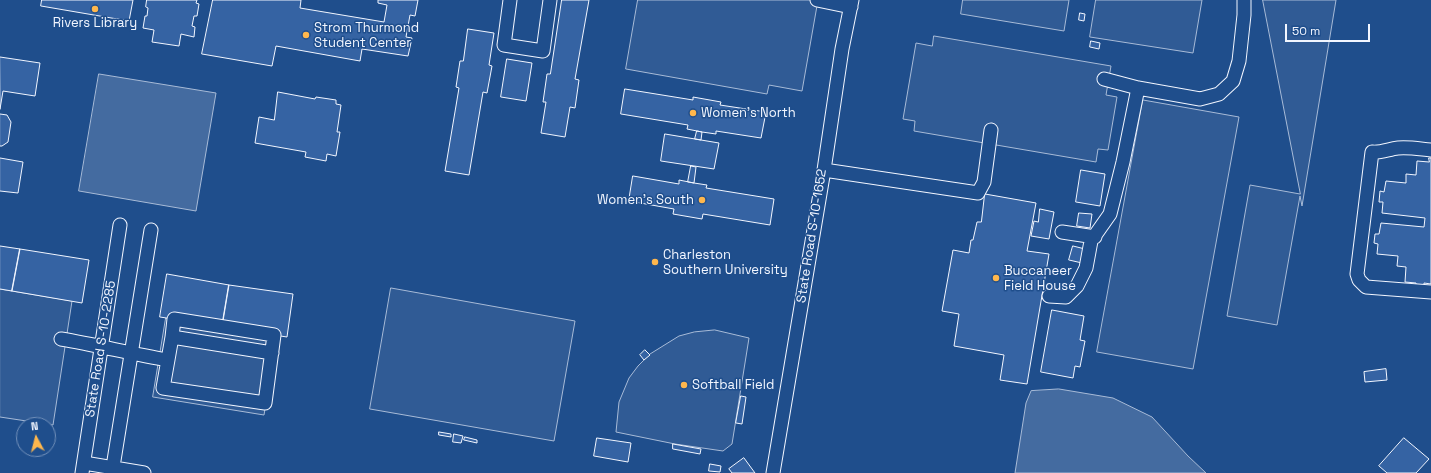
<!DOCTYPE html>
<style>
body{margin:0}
#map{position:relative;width:1431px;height:473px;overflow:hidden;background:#1f4e8c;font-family:"Space Grotesk",sans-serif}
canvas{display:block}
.north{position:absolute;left:16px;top:417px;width:40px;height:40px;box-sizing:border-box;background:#1f4e8c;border:1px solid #7391ba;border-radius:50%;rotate:353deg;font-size:11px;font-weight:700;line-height:16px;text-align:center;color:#f2f6ff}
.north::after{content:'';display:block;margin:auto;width:14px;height:18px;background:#ffb74d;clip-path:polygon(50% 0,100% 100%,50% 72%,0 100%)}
.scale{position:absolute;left:1285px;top:24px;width:85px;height:18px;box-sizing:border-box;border:2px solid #f2f6ff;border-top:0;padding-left:5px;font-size:12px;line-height:14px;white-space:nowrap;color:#f2f6ff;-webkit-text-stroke:3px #1f4e8c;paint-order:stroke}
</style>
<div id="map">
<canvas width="1431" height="473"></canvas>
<div class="north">N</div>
<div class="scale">50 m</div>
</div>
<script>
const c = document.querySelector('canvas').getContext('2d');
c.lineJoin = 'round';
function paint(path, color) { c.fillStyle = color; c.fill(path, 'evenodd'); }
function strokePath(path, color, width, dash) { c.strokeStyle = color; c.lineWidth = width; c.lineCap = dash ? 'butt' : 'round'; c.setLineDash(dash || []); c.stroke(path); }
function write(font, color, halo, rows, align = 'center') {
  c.font = font + ' "Space Grotesk",sans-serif'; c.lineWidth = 3; c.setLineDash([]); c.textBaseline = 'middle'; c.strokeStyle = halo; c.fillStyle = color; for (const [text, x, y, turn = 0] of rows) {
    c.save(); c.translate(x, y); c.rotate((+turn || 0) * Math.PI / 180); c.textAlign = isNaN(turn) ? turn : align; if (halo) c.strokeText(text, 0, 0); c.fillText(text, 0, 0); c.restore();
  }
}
const built = new Path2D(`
 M638,0H818L802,91L769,85L767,94L626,69Z
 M963,0H1069L1064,31L961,14Z
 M1096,0H1202L1193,53L1090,37Z
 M1263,0H1336L1302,206L1300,196L1277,325L1227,316L1250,185L1300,194Z
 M934,36L1111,66L1106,95L1117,97L1108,150L1098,149L1096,162L914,131L915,121L903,119L916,43L932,46Z
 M1143,100L1239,117L1193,369L1097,352Z
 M391,288L575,321L554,441L370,409Z
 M0,289L72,301L53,425L0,417Z
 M166,318L277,336L264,415L153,397Z
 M715,330L749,338L732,444L723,451L675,444L616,432L619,402L629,378L638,366L650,354L679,336L694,332Z`);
paint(built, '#305b95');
strokePath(built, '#a8bbd7', 1);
const water = new Path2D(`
 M99,74L216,93L196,211L79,191Z
 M1059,389L1113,398L1152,417L1188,456L1206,473H1015L1026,403L1031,391Z`);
paint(water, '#446ba0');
strokePath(water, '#a8bbd7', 1);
const building = new Path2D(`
 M42,0H133L129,21L41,6Z
 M147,0H197L196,3L199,4L197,16H194L192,26L195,27L194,37L181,34L179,46L152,42L154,30L143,28L145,16H147L148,8L146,7Z
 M213,0H301L300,8L384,22L387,5L378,3V0H418L415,16L410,15L406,37L412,38L408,56L362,49L360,61L276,46L272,66L202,54Z
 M562,0H589L575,79L579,80L575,108L570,107L565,137L541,133L546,102H543L547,74H550Z
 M1080,13L1085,14L1084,21L1079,20Z
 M468,29L494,33L489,65L492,66L487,93L483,92L469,175L445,171L459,88L456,87L460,61H463Z
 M1091,41L1100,43L1099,49L1090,47Z
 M0,57L40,63L35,96L3,91L0,109Z
 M507,59L532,63L526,101L501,97Z
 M625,89L693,100V97L721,102L720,105L766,112L761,138L716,131V134L702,132L687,129L688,125L621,114Z
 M278,92L315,99L316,97L336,100V104L341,105L337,132H340L336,156L327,154L326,161L305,157L306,152L255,143L259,117L274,120Z
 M0,114L7,115L11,122L8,142L2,146H0Z
 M697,131L702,132L701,140L695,139Z
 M665,134L719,143L714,169L661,161Z
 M0,158L23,162L18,193L0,191Z
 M1429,158H1431V284L1424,283V286L1416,285V283L1405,282L1406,267L1397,266L1398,256L1377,254L1378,244L1374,243L1375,234H1379L1381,223L1424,227L1425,218L1382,213L1383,202H1379L1380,191L1384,192L1386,181L1406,183V174L1416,175L1417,161L1429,162Z
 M691,166L696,167L694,183L688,182Z
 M1081,170L1105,174L1100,206L1076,202Z
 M633,176L679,184V180L694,183L707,185L706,188L774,199L770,225L703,214L702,219L673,214L674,209L629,201Z
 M985,194L1036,203L1027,251L1049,254L1027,384L1000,380L1004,355L954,346L959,314L942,311L953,250L969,253L971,240H973L977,222H981Z
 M1040,209L1054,212L1049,239L1031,236L1034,221L1038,222Z
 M1079,213L1092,214L1090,228L1077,226Z
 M0,246L20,249L12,291L0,289Z
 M1073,246L1085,249L1082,263L1069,260Z
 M20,249L89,260L82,303L12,291Z
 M167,274L229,285L222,327L160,317Z
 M229,285L293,294L287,337L222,327Z
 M1052,310L1084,316L1080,340L1085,341L1080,367L1075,366L1073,378L1041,372Z
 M645,350L650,355L644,360L640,355Z
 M1386,369L1387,380L1365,382L1364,372Z
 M741,396L746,397L742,424L736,423Z
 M439,432L451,434V437L439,435Z
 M454,434L463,436L461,443L453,442Z
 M465,437L477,440V443L464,440Z
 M597,438L631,443L628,462L594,456Z
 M1404,438L1429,459L1416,473H1387L1379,466Z
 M673,444L701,449L700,454L673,449Z
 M744,458L755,473H732L729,469Z
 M710,464L721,466L720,472L709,471Z`);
paint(building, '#3563a3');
strokePath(building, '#f2f6ff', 1);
const minor = new Path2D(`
 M510,0L504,45L543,51L550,0
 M817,0L851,7
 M1104,79L1138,88L1200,99L1219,94L1233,81L1239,61L1244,15V0
 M1431,150C1420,149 1409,147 1398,148C1389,149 1381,153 1372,152L1357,274L1359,280L1366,287L1431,292
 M824,170L978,193L984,182L991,130
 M1062,232L1095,237
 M1049,296L1066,297L1077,286L1086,268L1091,241L1110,214L1123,162L1138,88
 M172,337L174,319L274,335L265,403L163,388L172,337L272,353
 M61,339C97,345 132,354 168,360
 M84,463L144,473
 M82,473L120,225
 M112,473L151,230
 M773,473L824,170L842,49L852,0`);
strokePath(minor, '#f2f6ff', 15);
strokePath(minor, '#1f4e8c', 13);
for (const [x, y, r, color] of [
 [95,9,4,"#ffb74d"],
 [306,35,4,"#ffb74d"],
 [693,113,4,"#ffb74d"],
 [702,200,4,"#ffb74d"],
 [655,262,4,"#ffb74d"],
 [996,278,4,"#ffb74d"],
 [684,385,4,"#ffb74d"]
]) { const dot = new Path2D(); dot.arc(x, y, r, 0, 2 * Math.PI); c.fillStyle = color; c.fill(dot); strokePath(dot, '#1f4e8c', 1.5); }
write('13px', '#f2f6ff', '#1f4e8c', [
 ["Rivers Library",95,23,"center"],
 ["Strom Thurmond",314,28],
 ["Student Center",314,43],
 ["Women's North",701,113],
 ["Women's South",694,200,"right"],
 ["Charleston",663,255],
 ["Southern University",663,270],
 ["Buccaneer",1004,271],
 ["Field House",1004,286],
 ["Softball Field",692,385]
], 'left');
write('13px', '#f2f6ff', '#1f4e8c', [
 ["State Road S-10-1652",812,236,-81],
 ["State Road S-10-2285",101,349,-81]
]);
</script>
